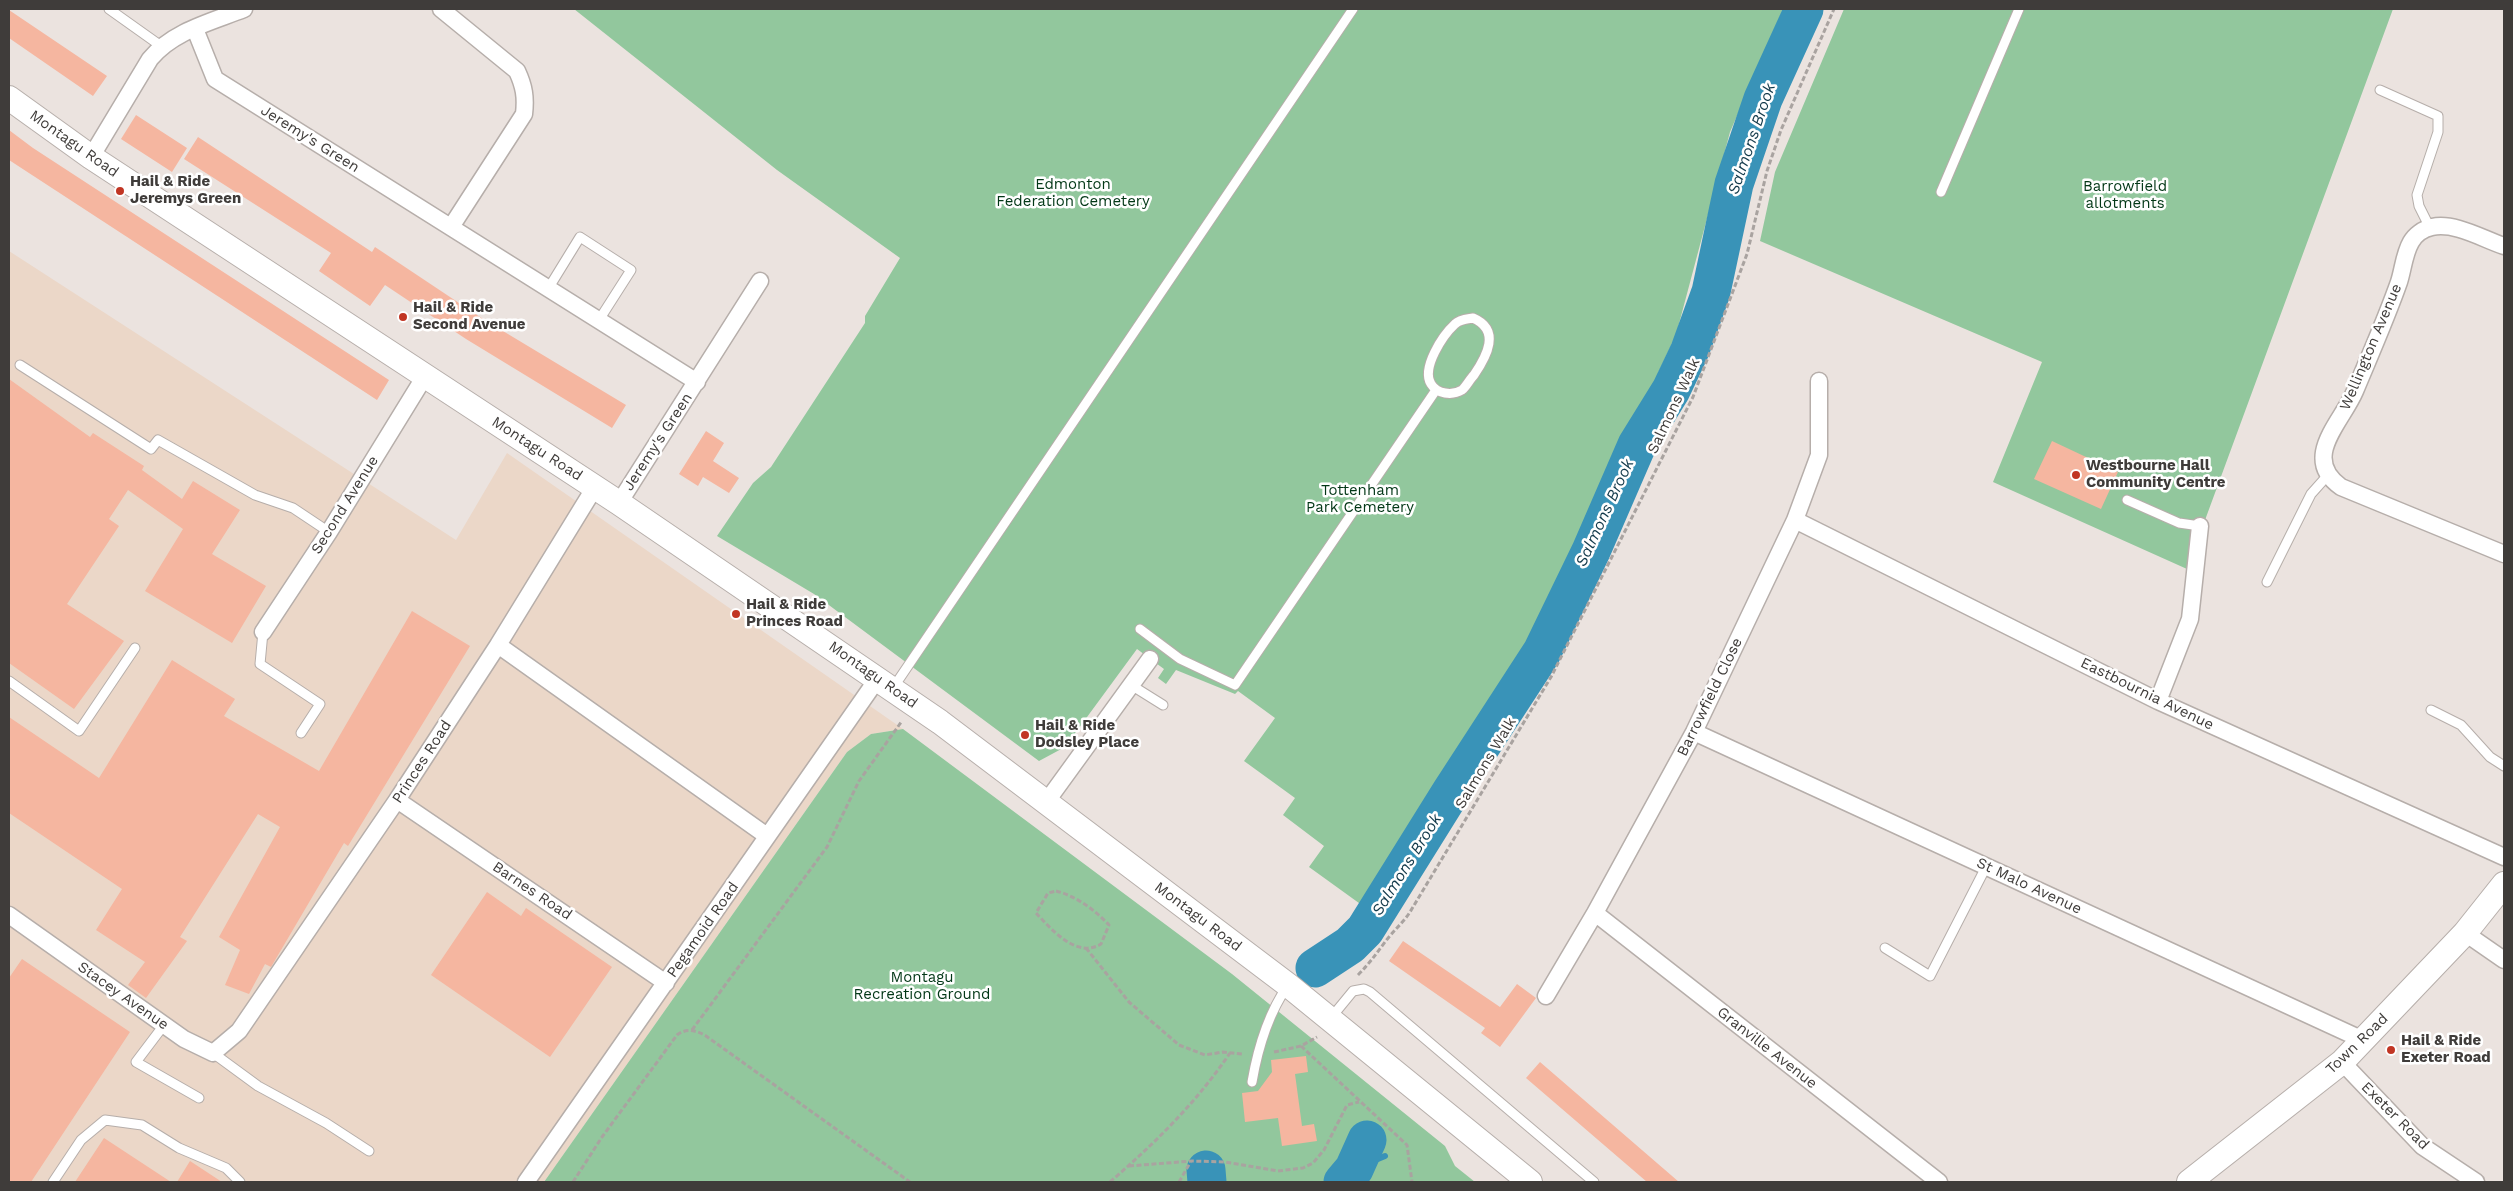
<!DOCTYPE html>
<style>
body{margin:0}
#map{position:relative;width:2513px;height:1191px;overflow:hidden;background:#ebe3df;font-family:"Work Sans",sans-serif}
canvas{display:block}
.frame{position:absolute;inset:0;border:10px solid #3f3c3a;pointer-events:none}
</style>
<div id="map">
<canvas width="2513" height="1191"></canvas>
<div class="frame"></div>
</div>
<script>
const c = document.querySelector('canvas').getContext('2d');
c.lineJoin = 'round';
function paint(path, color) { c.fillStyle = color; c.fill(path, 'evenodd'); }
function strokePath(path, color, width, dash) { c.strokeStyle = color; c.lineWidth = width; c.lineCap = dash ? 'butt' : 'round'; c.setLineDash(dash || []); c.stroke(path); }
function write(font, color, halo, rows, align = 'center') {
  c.font = font + ' "Work Sans",sans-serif'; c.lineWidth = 5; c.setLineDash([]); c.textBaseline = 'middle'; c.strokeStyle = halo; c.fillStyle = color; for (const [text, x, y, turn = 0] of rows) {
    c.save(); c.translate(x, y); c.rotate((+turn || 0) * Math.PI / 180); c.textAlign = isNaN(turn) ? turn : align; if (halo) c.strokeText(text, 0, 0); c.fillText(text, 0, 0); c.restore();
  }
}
paint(new Path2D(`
 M9,251L456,540L507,453L903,729L871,734L847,752L544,1182H9Z`), '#ebd7c8');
paint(new Path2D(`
 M574,9H1783L1730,132L1676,335L1658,373L1670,381L1632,443L1599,521L1538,646L1370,911L1309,867L1324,846L1283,815L1295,798L1244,761L1275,718L1238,691L1235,694L1176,670L1166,684L1158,678L1164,669L1137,649L1065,747L1039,761L814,594L717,536L753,483L771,467L865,323V316L900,258L777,170Z
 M1844,9H2393L2187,569L1993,482L2042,362L1760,241L1775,172Z
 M903,729L1232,974L1445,1146L1455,1166L1475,1182H544L847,752L871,734Z`), '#92c79d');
strokePath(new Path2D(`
 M1354,1169L1385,1156`), '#3993b8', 6);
strokePath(new Path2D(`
 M1315,968L1350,945L1365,930L1451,792L1542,652L1591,551L1637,445L1671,390L1690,350L1711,292L1734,184L1763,99L1804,9
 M1206,1170L1207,1182
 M1343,1182L1354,1169L1367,1140`), '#3993b8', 39);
paint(new Path2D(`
 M9,10L107,76L93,96L9,38Z
 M136,115L187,148L172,172L121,139Z
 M9,130L33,148L389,380L377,400L9,160Z
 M198,137L372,252L375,247L483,319L626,405L612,428L466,339L385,285L370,306L319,271L331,253L184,159Z
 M9,379L90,437L93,433L144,466L142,470L182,499L193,481L240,510L212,554L266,586L232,643L145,591L183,529L128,490L109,519L119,526L67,604L124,641L74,709L9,663Z
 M706,431L724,443L713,461L739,478L729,493L703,477L698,486L679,474Z
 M2052,441L2118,472L2101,509L2034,479Z
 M412,611L470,646L348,846L344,843L271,967L265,964L249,994L225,985L240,950L219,937L280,827L258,814L180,937L187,941L146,998L128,985L145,962L96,930L122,889L9,813V717L99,778L172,660L235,699L224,716L319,771Z
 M487,892L521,916L526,908L612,967L550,1057L431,975Z
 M1403,941L1500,1007L1517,984L1536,998L1500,1047L1481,1033L1485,1028L1389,961Z
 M22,959L130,1032L31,1182H9V978Z
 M1306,1056L1308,1072L1295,1074L1302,1126L1314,1124L1317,1141L1282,1146L1278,1118L1245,1122L1242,1093L1258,1091L1272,1072L1271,1060Z
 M1540,1062L1679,1182H1647L1526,1078Z
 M104,1138L171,1182H75Z
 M190,1161L222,1182H177Z`), '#f5b6a0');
const lane = new Path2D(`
 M109,9L161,46
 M2380,90L2438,116V132L2417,195L2419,206L2430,228
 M1941,192L2019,9
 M548,289L580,237L631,270L599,320
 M1473,318C1501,330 1487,356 1474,375C1470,379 1466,387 1462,390C1452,396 1437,394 1431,384C1421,368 1443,335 1455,324C1460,319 1467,319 1473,318Z
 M20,365L151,449L158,440L255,495L293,508L329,532
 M2127,500L2179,523L2200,526
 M2267,582L2311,494L2328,475
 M1140,629L1180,659L1235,685L1436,390
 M263,632L260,664L320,704L301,733
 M9,681L79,731L135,648
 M1131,685L1163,705
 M893,688L1353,9
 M2431,710L2461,725L2490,757L2504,766
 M1885,948L1930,976L1986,867
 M1330,1019L1353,991L1364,989L1370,992L1594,1182
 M164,1025L136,1062L199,1098
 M213,1053L258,1086L326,1123L369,1151
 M1252,1082C1258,1047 1268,1014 1288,985
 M53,1182L81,1140L105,1120L142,1125L179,1148L226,1168L240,1182`);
const street = new Path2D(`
 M441,9L517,71C524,86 526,97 524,114L451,227
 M195,29L215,79L697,382
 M91,157L150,59C173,31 211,22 244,9
 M2504,246C2483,239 2455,222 2432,227C2423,229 2415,235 2411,242C2404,254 2403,270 2399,282C2386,319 2370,355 2355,391C2342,422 2300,458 2341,487L2504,554
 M619,503L760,281
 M1795,520L2158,701L2504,857
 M263,632L329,532L425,376
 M498,645L767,836
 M2158,701L2190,619L2200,526
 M1694,732L2363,1040
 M397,800L666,983
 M1047,801L1150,659
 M1595,913L1939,1182
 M9,915L184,1039L213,1053L239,1031L397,800L498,645L595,487
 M2465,933L2504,960
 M1546,996L1595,913L1694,732L1795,520L1819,455V381
 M2342,1062L2422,1146L2476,1182
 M526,1182L878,678`);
const secondary = new Path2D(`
 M9,98L91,157L619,503L940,722L1288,985L1530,1182
 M2189,1182L2342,1062L2465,933L2504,884`);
strokePath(lane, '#b6aeaa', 11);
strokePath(street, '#b6aeaa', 19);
strokePath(secondary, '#b6aeaa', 26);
strokePath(new Path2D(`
 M1056,891C1076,896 1095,910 1109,925L1101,944C1077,959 1052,930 1036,913L1048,893Z
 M1086,948L1129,1002L1179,1045L1205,1055L1223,1052L1243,1054
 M1358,975C1369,964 1376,954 1385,942C1393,931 1403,923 1410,912L1551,677L1693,397L1747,254L1767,171L1781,130L1834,9
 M692,1030L827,847L859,781L902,721
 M1301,1046L1407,1145L1412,1182
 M1274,1052L1301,1046L1317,1037
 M1129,1166L1192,1161L1225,1162L1278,1171L1303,1168L1313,1163L1324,1150L1347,1105L1359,1102
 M573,1182L602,1137L677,1035C686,1028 696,1030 706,1036L910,1182
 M1110,1182C1155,1143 1196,1103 1230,1053
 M1179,1182L1191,1161`), '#a9a3a0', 3, [5, 2.5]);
strokePath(lane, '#fff', 9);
strokePath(street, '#fff', 16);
strokePath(secondary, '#fff', 24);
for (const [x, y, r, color] of [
 [120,191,5,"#c13523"],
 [403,317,5,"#c13523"],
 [2076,475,5,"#c13523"],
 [736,614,5,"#c13523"],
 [1025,735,5,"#c13523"],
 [2391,1050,5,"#c13523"]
]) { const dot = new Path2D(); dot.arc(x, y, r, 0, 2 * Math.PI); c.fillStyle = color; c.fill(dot); strokePath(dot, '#fff', 2); }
write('15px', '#3f3c3a', '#fff', [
 ["Jeremy's Green",310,139,32],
 ["Montagu Road",74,144,35],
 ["Wellington Avenue",2371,347,-67],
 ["Salmons Walk",1674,406,-65],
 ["Jeremy's Green",658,442,-57],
 ["Montagu Road",537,449,33],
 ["Second Avenue",345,505,-58],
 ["Montagu Road",873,675,35],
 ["Eastbournia Avenue",2147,694,26],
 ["Barrowfield Close",1710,697,-64],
 ["Princes Road",422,762,-57],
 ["Salmons Walk",1486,763,-59],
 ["St Malo Avenue",2029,886,25],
 ["Barnes Road",532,891,34],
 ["Montagu Road",1198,917,37],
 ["Pegamoid Road",703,930,-55],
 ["Stacey Avenue",123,996,35],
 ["Town Road",2357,1044,-44],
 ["Granville Avenue",1767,1048,38],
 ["Exeter Road",2395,1116,45]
]);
write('bold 15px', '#3f3c3a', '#fff', [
 ["Hail & Ride",130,182],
 ["Jeremys Green",130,199],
 ["Hail & Ride",413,308],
 ["Second Avenue",413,325],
 ["Westbourne Hall",2086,466],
 ["Community Centre",2086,483],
 ["Hail & Ride",746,605],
 ["Princes Road",746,622],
 ["Hail & Ride",1035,726],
 ["Dodsley Place",1035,743],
 ["Hail & Ride",2401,1041],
 ["Exeter Road",2401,1058]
], 'left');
write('15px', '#023716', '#fff', [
 ["Edmonton",1073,185],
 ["Federation Cemetery",1073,202],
 ["Barrowfield",2125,187],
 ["allotments",2125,204],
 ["Tottenham",1360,491],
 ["Park Cemetery",1360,508],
 ["Montagu",922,978],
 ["Recreation Ground",922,995]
]);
write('italic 16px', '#133a4b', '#fff', [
 ["Salmons Brook",1752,139,-71],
 ["Salmons Brook",1605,513,-65],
 ["Salmons Brook",1407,865,-58]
]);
</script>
